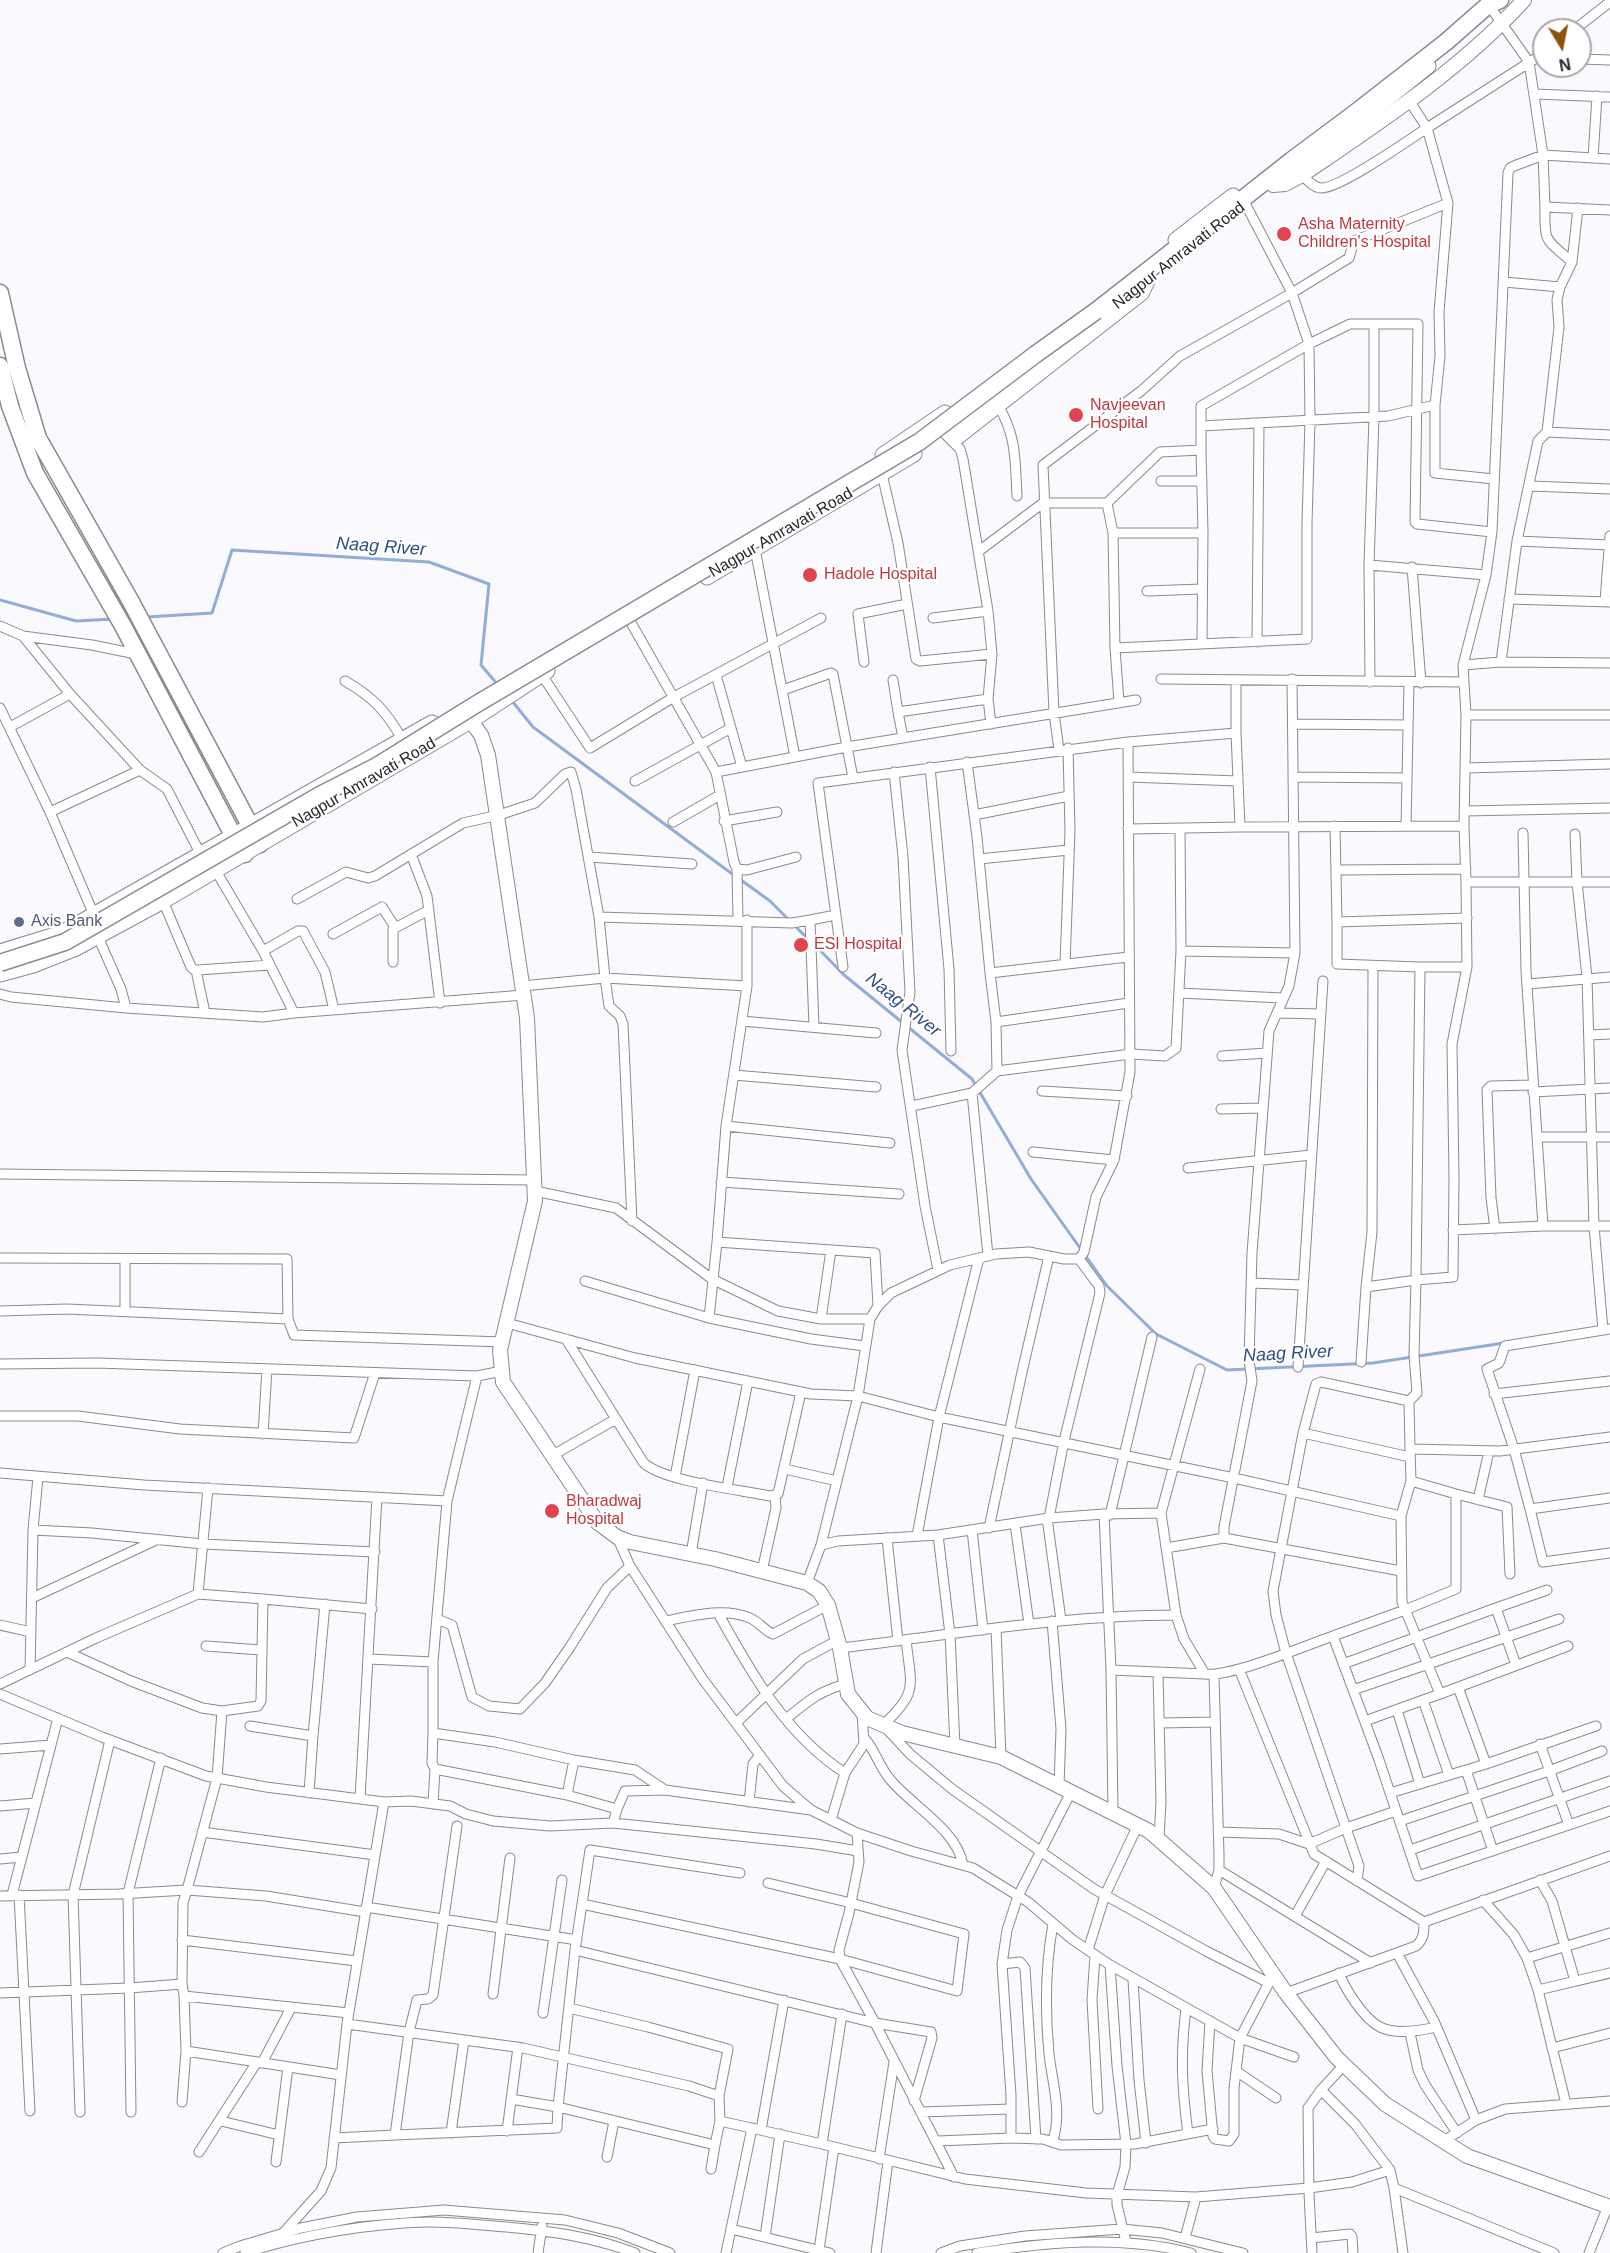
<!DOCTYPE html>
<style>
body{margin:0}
#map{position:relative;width:1610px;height:2253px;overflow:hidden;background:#f9f9fe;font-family:Arial,sans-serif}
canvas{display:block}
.north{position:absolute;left:1532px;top:18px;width:60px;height:60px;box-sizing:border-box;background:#fff;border:2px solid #a8a8a9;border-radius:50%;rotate:170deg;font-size:16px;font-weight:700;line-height:24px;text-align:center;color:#262528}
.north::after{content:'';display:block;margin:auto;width:21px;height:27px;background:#8c540a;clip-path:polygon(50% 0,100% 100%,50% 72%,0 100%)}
</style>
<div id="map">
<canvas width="1610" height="2253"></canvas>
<div class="north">N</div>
</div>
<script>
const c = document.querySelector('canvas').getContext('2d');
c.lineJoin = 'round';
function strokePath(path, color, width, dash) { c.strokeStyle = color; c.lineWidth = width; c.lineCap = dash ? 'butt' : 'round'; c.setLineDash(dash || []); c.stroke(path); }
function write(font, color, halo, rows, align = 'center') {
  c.font = font + ' Arial,sans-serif'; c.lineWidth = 4.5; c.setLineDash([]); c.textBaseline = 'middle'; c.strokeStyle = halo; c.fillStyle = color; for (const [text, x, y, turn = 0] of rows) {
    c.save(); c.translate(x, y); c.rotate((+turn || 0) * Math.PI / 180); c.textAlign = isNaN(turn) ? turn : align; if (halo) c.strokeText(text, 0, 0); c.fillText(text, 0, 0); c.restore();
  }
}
strokePath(new Path2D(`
 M0,600L76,621L113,619
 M147,617L212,613L232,550L429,562L489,584L481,665L498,685
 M512,701L533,727L735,876
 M741,880L770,901L789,920
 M793,924L808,939
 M813,943L844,975L972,1079L1031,1179L1107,1286L1156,1334L1227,1370L1373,1363L1504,1343`), '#92add8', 3);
const street = new Path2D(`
 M1493,11L1529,62L1543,155L1514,166L1510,168L1508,173L1492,532L1486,575L1463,665L1466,715L1464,826L1466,882H1610
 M1574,30L1610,2
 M1580,59L1610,60
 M1535,94L1610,97
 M1410,102L1427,128L1544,53
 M1593,158L1597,96
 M1610,159L1543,155L1545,207L1610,210
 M1302,175C1307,180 1314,188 1321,188C1339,189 1409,140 1427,128L1448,203L1439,312L1440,356L1435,405V473L1494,479
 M1545,207C1544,244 1546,239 1572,262
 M1504,282L1560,287
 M1374,324V417L1369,565L1486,575
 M998,405C1017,437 1015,461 1017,496
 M1201,426V406L1309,344L1292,293L1349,258L1354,241L1448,203
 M1547,432L1610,435
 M946,435L960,449L963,459L988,611L992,654L988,699L991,724
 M1201,450L1203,533
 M882,474L898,543L916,659L920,661L992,654
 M1161,481H1202
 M1530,486L1610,489
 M1107,503L1113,533
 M1517,541L1610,545
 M755,549L795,757
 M979,551L1043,503H1107L1160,452L1201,450V426L1388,416L1435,405
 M1369,565L1370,682
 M1412,567L1421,683
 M1147,591L1202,589
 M1509,599L1610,602
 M1605,601L1610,536
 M933,618L988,611
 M630,621L716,772
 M0,626L23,636L92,645L136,654
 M23,636L70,694L140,770L167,789L200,853
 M1257,642L1259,424
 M1115,648L1113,533H1203L1202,643
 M864,662L858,614L907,604
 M1501,662L1517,541L1538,441L1547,432L1559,327L1557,300L1560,287L1572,262L1578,208
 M1463,665L1501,662L1610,663
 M542,675L590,748L674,697L821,618
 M716,675L742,767
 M1161,679L1464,682
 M1292,679L1295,953
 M893,680L898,712
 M1236,680V733
 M345,681C373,697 386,711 402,739
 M783,690L831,673L833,674L853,778
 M1119,702L1115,648L1307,639V523L1310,421L1309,344L1350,324H1418L1415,522L1417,524L1492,532
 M0,708L50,812L94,915
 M1466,715H1610
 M1293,724L1408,725
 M10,727L70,694
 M903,738L898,712L988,699
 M1128,742L1236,733L1240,827L1128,829
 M1059,750L1054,713L1043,465L1141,391L1180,356L1292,293L1246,205
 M967,762L977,837L990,973L1128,957
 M930,767L949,969L951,1051
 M1466,768L1610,764
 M894,772L903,857L910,992L902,1050L925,1206L938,1270
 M1128,777L1238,781
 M1293,777L1407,778
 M635,781L731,728
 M1465,811L1610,808
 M50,812L140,770
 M974,815L1069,796
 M724,821L777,812
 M673,822L720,795
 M1335,826L1337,922L1467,918
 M1406,826L1409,682
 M1240,827L1464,826
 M1180,829L1181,951
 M1575,834L1577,882L1587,977L1594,1226L1603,1330
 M411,854L427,896L440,1003
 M589,857L692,864
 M796,857L747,870L737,869L734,862L716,772L847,747L1136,700
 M979,859L1069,850
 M737,869L738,920
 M1336,870L1466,869
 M216,871L263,951L294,1013L524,995
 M297,899L346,872L368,878L375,876L463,823L499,815L535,803L565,774L571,772L576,789L599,917L605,978L747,986
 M163,901L191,967L197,972
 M599,917L792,923L810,920L814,1027
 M747,920V986L726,1126L717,1242L875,1253L878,1306
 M810,920L836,915
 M1337,922V964L1420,967
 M333,934L382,907L395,927
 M98,937L121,989L126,1008
 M263,951L298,931H303L325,972L334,1010
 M393,962V929L429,910
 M1065,964L1070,831L1068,748
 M1373,966L1372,1232L1366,1287L1416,1280L1420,967H1467
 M843,967L818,783L1128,742L1130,1072L1114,1160L1096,1197L1084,1252L1079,1259H1064L1029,1252L996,1254L950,1265L891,1293L878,1306L870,1319L858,1396L821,1545L838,1541L938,1535L1049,1518L1104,1514L1161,1513L1176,1615
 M990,973L996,1022L1129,1003
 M1528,984L1610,977
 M522,986L605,978L609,1006L620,1016L623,1024L632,1221
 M1180,993L1282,998
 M0,994L11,997L126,1008L263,1017L294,1013
 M205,1013L197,975L198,970L270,965
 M1320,1014L1277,1013L1269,1031L1252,1253L1249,1360L1252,1381L1224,1527V1538L1401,1571
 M742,1021L876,1033
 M1589,1035L1610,1034
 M1222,1056L1267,1053
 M997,1071L1131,1054L1165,1056L1176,1048L1181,951L1295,953L1289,986L1277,1013
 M734,1075L876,1087
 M1042,1091L1127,1096
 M1533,1092L1610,1088
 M972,1093L997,1071L996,1022
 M912,1106L972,1093L988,1256
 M1221,1109L1262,1108
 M726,1126L890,1143
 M1537,1137H1610
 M1033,1152L1114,1160
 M1188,1168L1311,1155
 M0,1174L534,1180
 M721,1182L899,1194
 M535,1191L616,1208L712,1279L778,1311L821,1319H870
 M1543,1226H1610
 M1495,1229L1491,1198L1487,1090L1491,1086L1532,1085
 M1453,1230L1543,1226L1526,971L1523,833
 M0,1258L287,1259L288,1319L67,1309L0,1311
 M125,1260V1311
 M585,1281L709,1318L811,1339L865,1346
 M1251,1283L1302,1285
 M709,1318L717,1242
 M288,1319L294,1335L503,1342
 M821,1319L831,1250
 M507,1323L635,1358L811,1394L858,1396L939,1417L1234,1478L1401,1516L1411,1481L1410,1449L1500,1451L1610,1437
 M1610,1329L1505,1346L1499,1363L1487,1369L1514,1449L1530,1509L1610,1498
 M566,1339L643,1462C660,1481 742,1490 770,1496L778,1494L801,1392
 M1361,1362L1366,1287
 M0,1364L97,1363L477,1376L447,1501L433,1662V1733
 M1298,1367L1323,981
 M477,1376L502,1371
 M1494,1394L1610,1381
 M0,1416H78L180,1429L354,1438L375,1373
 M1303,1433L1410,1457
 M263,1434L267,1369
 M1410,1449L1409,1401L1417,1393L1414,1355L1416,1280L1453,1277L1454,1178L1452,1044L1467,967L1466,882
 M553,1455L616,1419
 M785,1469L837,1481
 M0,1473L144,1485L447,1501
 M675,1477L695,1370
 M1411,1481L1456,1494
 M727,1487L748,1381
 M1478,1500L1489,1451
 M1530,1509L1543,1562L1610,1553
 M1161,1513L1200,1369
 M1104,1514L1111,1670
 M1110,1515L1152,1337
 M1401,1516L1402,1602L1440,1694L1568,1646
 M1047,1518L1061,1620
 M1049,1518L1064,1441L1100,1293L1099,1286L1079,1259
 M1015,1524L1029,1624
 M989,1528L1022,1372L1049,1256
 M33,1530L38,1477
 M972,1530L983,1630
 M938,1535L950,1634L955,1746
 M917,1536L939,1417L979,1258
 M617,1537L630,1566L702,1678L783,1786L811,1810L857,1833L911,1851L973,1868L1028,1902L1073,1940L1110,1965L1240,2038L1273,1975
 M887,1538L898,1641
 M1166,1548L1224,1538
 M691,1554L703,1483
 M762,1571L776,1508L775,1496
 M807,1583L821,1545
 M198,1594L208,1488
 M32,1598L154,1541
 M1496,1608L1547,1590
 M718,1613C751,1673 786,1735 845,1773
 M437,1619L452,1625L472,1697L489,1706L520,1709L545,1683L570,1647L607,1588L630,1566
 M665,1621C691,1616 724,1607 750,1618C759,1622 765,1631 773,1634L828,1605
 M1052,1621L1061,1729L1059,1786
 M0,1625L31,1632
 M996,1628L1001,1757
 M1333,1636L1405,1610L1456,1589V1494L1507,1507L1510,1574
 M906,1640C911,1686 919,1692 883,1725L910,1754L952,1789L1094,1889L1206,1951L1269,1983
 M206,1646L261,1650
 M840,1648C952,1635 1063,1615 1176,1615L1184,1639L1205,1674C1232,1677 1304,1646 1333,1636L1378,1757L1418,1876L1610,1811
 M67,1652L131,1681L202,1708L222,1711L258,1706L261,1701L263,1599L372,1609
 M369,1659L433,1662
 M1343,1664L1496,1608L1516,1665
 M1239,1669L1314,1854L1424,1922L1610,1856
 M30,1670L33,1530L92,1533L203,1544L375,1552
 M1158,1673L1161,1802L1159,1839
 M1214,1675L1219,1854V1870L1214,1888
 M0,1684L96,1638L198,1594L263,1599
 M1458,1687L1486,1764
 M1353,1690L1559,1619
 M0,1694L102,1737L206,1776L266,1787L384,1802L347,2024L523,2048L689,2086L719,2096L720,2121L822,2144L965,2179L1086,2193L1196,2197L1309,2188L1352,2182L1390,2170
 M1423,1700L1449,1775
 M1397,1710L1420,1784
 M786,1719C808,1701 819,1691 846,1684
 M1365,1721L1440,1694
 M736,1723L803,1659L838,1640
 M1159,1723L1215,1722
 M250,1726L313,1736L309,1793
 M313,1736L325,1604
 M865,1739C875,1750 879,1766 889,1778C910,1805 957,1829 963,1865
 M1540,1744L1569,1825
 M0,1749L51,1745
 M1466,1770L1493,1851
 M1390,1793L1486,1764L1596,1726
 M567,1795L574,1760
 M360,1799L377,1497
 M384,1802L411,1801L450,1806L466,1814L493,1821L550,1826L613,1823L816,1844L858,1851
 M749,1802L753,1764L760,1755
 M433,1804L435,1769
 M0,1806L36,1803
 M617,1809L625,1791L665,1790
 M1113,1812L1111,1670L1205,1674
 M831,1820L845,1773L864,1744L862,1713
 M1400,1821L1549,1771L1602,1751
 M613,1823L617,1809L567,1795L435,1769L432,1763L433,1733L495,1742L574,1760L635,1770L665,1790L811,1810
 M457,1826L433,1995L428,1999L417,2000L409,2032L395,2135L557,2128L558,2107L511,2099
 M202,1832L375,1855
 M1218,1832L1279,1834L1309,1844L1346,1828L1396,1811
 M857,1833L859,1862L849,1913L839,1950L840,1959L875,2023L954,2177
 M1410,1850L1610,1781
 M0,1859L22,1857
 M1219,1870L1371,1963
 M1540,1880L1552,1901L1575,1981
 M1357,1881L1359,1866L1286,1653L1276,1615L1273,1591L1303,1433L1316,1384L1321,1382L1409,1401
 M12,1895L58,1718
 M19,1895L30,2111
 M0,1896L119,1894L187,1890L217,1778L222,1711
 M1483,1900L1514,1935L1527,1958L1538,1990L1566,2104
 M582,1904L590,1850L740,1873
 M366,1907L577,1940
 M1295,1916L1326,1861
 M182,1940L357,1961
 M575,1950L875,2023L931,2032L932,2038L914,2101
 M1088,1950L1105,1895L1138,1825
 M1397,1953L1434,2021L1476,2120
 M1095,1955L1092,2000L1098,2109
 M1527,1958L1610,1933
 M1002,1964L1020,1962L1025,1968L1036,2139
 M1110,1965L1117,2066L1126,2144L1125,2167L1117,2195V2205L1126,2242
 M1339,1973C1345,1989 1364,2019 1380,2027C1396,2035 1419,2031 1436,2027
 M1133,1980L1139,2080L1146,2143
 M1538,1990L1610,1973
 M0,1993L129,1988L182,1984
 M1286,1993L1416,1946C1424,1939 1424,1932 1424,1922
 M493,1994L510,1858
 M184,1996L349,2013
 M569,2008L648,2027L728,2049L719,2096
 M1186,2009C1180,2056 1182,2088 1188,2134
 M543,2013L562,1880
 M1210,2021L1207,2071L1213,2136L1215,2139L1229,2141L1234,2134V2088L1240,2038L1294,2057
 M1410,2033L1418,2070L1425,2085L1457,2133
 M1552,2048L1610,2033
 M262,2063L291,2008
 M1236,2071L1276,2098
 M341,2075L186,2051L184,1996L182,1984L183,1903L187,1890L266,1896L365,1912
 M1321,2090L1344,2065
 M182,2102L186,2051
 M80,2112L73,1895L110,1740
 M131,2112L128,1893L161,1758
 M921,2112L1011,2109
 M221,2121L279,2135
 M720,2121L715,2145L558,2107L575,1950L582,1904L840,1959L957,1991L964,1934L851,1903L768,1883
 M761,2130L784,2000
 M507,2131L518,2047
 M451,2133L464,2040
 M334,2138L395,2135
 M1011,2138V2095L1002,1964L1007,1930L1018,1896L1071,1792
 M938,2141L1011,2138L1043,2139L1061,2145L1135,2144L1213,2129
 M1444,2141L1476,2120L1505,2109L1610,2101
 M1052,2142C1063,2116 1052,2081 1049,2054C1045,2010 1045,1967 1053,1924
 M822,2144L842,2014
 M199,2152L257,2062
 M607,2157L614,2121
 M879,2159L894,2062
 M276,2162L288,2067
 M711,2169L715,2145
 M1394,2188L1554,2253
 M731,2229L830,2253
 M284,2232L321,2191L331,2168L347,2024
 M765,2237L780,2134
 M1185,2238L1196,2197
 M1311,2238L1350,2234L1352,2237L1353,2253
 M819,2250L834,2147
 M223,2253L240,2246L301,2228L357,2217L444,2210L565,2220L618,2233L670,2253
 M245,2253C299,2235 372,2223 429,2222C455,2222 481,2225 506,2227C551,2231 593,2237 635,2253
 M538,2253L542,2226
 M726,2253L752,2128
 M876,2253L888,2161
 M941,2253L960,2246L1025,2236L1122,2229L1162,2233L1243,2253
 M977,2253C1047,2242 1122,2235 1191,2253
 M1312,2253L1309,2193L1308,2108L1321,2090L1355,2124L1390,2170L1394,2188L1403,2253
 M1589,2253L1608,2206`);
const secondary = new Path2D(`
 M1273,185L1285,184L1302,175C1380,122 1460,70 1524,0
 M947,431L952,437H958L1142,293L1148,280
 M466,714L481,735L488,755L527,1018L535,1201L500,1350L503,1382L597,1522L617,1537L630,1542L715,1559L807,1583L819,1591L828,1605L840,1648L848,1694L867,1718L902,1733L1001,1757L1149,1831L1214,1888L1286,1993L1336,2057L1385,2104L1467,2156L1610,2207`);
const primary = new Path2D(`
 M1281,179L1337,139L1428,66
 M1176,240L1233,196
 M958,423L1095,321
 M883,455L945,413
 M707,577L914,454
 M0,952L62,933L432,723
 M0,974L33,965L76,948L163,901L472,720L547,671`);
const highway = new Path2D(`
 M0,293L17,368L38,438L130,600L260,844
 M1096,311L1179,246L1201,232L1292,160L1355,113L1446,42L1487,6L1500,0
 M0,366L10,406L35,473L123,626L233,835L245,854`);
strokePath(street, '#8a8a91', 11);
strokePath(secondary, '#8a8a91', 16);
strokePath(primary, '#8a8a91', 17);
strokePath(highway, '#8a8a91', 19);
strokePath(street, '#fff', 9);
strokePath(secondary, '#fff', 14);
strokePath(primary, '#fff', 15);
strokePath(highway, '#fff', 16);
const highwayBridge = new Path2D(`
 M0,963L65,942L320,795L375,767L475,705L919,442L1036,354L1096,311`);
strokePath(highwayBridge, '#8a8a91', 19, []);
strokePath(highwayBridge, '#fff', 16);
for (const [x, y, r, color] of [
 [1284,234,8,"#e0444e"],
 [1076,415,8,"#e0444e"],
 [810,575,8,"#e0444e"],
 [19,922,6,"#5c6f8a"],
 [801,945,8,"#e0444e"],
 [552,1511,8,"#e0444e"]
]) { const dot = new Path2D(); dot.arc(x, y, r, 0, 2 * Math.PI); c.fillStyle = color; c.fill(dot); strokePath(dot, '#fff', 2); }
write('16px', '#be3a42', '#fff', [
 ["Asha Maternity",1298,225],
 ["Children's Hospital",1298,243],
 ["Navjeevan",1090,406],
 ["Hospital",1090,424],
 ["Hadole Hospital",824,575],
 ["ESI Hospital",814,945],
 ["Bharadwaj",566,1502],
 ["Hospital",566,1520]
], 'left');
write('16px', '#262528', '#fff', [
 ["Nagpur Amravati Road",1179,256,-38],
 ["Nagpur Amravati Road",781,533,-30],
 ["Nagpur Amravati Road",364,783,-30]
]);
write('16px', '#4e5e75', '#fff', [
 ["Axis Bank",31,922]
], 'left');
write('italic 18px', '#2e4f86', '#fff', [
 ["Naag River",381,547,4],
 ["Naag River",903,1005,39],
 ["Naag River",1288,1354,-3]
]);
</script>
